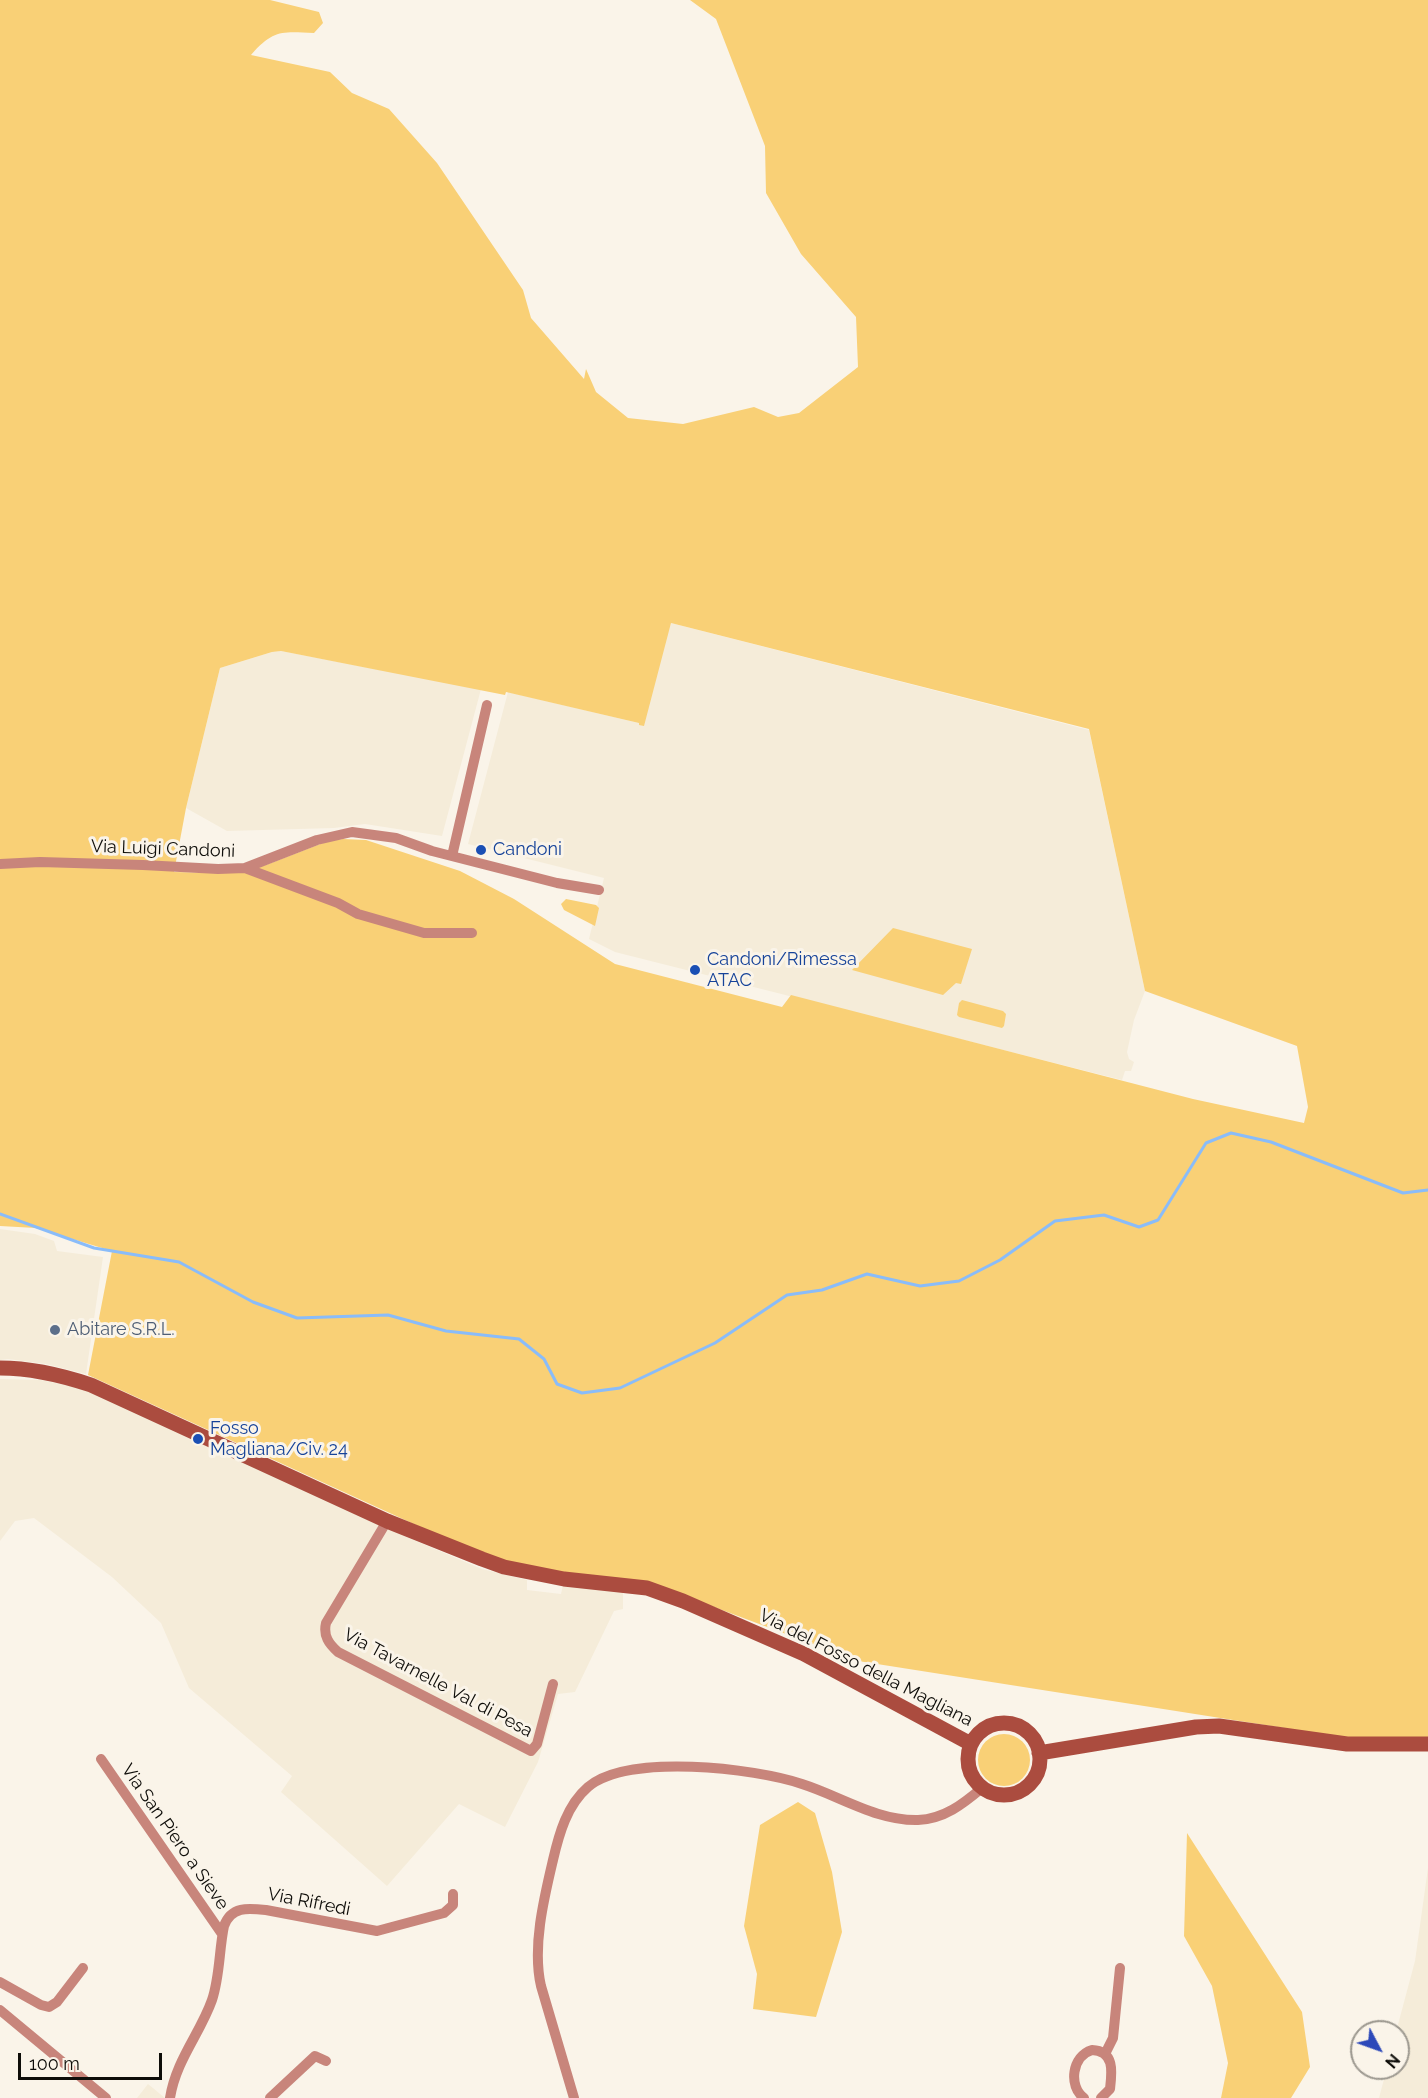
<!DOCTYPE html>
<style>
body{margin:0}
#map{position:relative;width:1428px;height:2098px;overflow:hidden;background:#faf4e9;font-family:Raleway,sans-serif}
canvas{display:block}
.north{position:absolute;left:1350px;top:2020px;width:60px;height:60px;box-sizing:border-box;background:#faf4e9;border:2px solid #9c988f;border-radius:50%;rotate:131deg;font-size:16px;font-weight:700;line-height:24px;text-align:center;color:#0e0d09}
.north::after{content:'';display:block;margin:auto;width:21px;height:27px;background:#2d49b9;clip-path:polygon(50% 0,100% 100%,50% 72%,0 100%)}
.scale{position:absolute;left:18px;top:2053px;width:144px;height:27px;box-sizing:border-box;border:3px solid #0e0d09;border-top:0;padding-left:8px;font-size:18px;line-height:21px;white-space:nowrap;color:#0e0d09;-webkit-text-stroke:4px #faf4e9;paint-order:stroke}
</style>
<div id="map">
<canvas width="1428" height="2098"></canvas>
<div class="north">N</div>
<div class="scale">100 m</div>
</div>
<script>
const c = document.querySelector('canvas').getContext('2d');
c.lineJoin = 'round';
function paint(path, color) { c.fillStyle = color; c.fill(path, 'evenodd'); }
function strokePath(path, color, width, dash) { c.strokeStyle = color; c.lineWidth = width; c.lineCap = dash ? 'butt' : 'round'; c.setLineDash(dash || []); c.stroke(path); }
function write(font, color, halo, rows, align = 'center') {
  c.font = font + ' Raleway,sans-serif'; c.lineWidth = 6; c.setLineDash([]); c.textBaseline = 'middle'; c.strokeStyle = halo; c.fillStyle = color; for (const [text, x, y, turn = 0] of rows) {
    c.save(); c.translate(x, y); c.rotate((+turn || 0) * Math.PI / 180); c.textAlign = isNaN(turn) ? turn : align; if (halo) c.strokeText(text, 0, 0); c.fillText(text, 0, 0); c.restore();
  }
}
paint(new Path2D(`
 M671,623L1089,730L1145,991L1134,1020L1127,1052L1129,1059L1134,1062L1131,1071H1125L1122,1080L615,952L589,939L604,878L468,844L508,692L639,723Z
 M281,651L481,689L442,836L365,824L334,828L227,831L186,808L220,668L272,652Z
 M0,1229L35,1234L54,1241L57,1251L103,1257L86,1374L46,1364L8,1359L0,1360Z
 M0,1379L41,1380L84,1389L402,1535L482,1569L527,1580V1590L561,1594L563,1585L623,1592V1609L614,1611L575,1692L558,1694L538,1762L505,1827L459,1804L387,1886L281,1792L292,1776L189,1688L161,1623L112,1577L34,1518L15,1521L0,1541Z
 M1428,1868V2098H1379L1387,2068H1398V2032H1396L1415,1961Z
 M148,2084L165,2098H137Z`), '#f5ecd9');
paint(new Path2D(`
 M0,0H270L319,12L323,23L314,33C282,32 274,29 251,55L330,72L352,93L389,109L437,163L523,290L531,318L584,379L586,369L596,392L628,418L683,424L754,407L778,417L799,413L858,367L856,317L801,254L766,193L765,146L716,19L690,0H1428V1737L1354,1739L858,1661L666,1589L517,1567L475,1552L88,1375L112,1251L36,1228L0,1226ZM671,623L1089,729L1145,991L1297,1046L1308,1107L1304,1123L1193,1099L791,995L782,1007L615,964L514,899L460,871L366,840L343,839L328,841L266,865L220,873L174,872L186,808L220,668L272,652L281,651L505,695L506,692L639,723V725L644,726Z
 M566,899L596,905L599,908L595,926L564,910L561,904Z
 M893,928L972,949L961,984L956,983L943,995L852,970Z
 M962,1000L1003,1011L1006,1014L1004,1026L1002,1028L959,1017L957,1015L959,1003Z
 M978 1760a26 26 0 1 1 52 0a26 26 0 1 1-52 0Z
 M798,1802L815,1813L832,1872L842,1932L816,2017L753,2009L757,1974L744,1926L760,1825Z
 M1187,1833L1302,2012L1310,2067L1291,2098H1221L1228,2063L1212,1986L1184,1936Z`), '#f9d076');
strokePath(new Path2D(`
 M0,1214L94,1248L179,1262L253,1302L297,1318L388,1315L446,1331L519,1339L544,1359L557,1384L582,1393L620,1388L715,1343L787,1295L822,1290L867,1274L920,1286L959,1281L1000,1260L1055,1221L1104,1215L1139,1227L1158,1220L1206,1143L1231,1133L1271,1142L1403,1193L1428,1190`), '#8abcf9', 3);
strokePath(new Path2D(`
 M452,856L487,705
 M0,864L40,862L143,865L218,869L245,868L317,840L352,832L396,838L432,851L557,883L599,890
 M245,868L338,903L358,914L424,933H472
 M387,1521L326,1623C323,1636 329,1644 338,1652L531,1751L537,1744L553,1684
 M101,1759L222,1934
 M0,1982L41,2005L49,2007L57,2002L83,1968
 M0,2010L106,2098
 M1105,2054L1113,2038L1120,1968
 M170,2098C176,2060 200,2034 212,2000C220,1976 219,1950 224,1926C231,1906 248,1908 266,1910L377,1931L444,1913L453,1905V1894
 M270,2098L315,2056L326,2061
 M574,2098L541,1986C532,1947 544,1898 553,1860C559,1834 567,1805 588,1787C628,1753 754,1768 802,1784C840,1796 877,1821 918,1820C944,1819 963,1804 982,1788
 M1084,2098C1068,2086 1072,2056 1092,2050C1115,2051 1112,2072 1110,2089L1101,2098`), '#c8857b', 10);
strokePath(new Path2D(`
 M0,1368C32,1368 61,1375 91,1385L387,1521L482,1559L504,1567L564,1579L647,1588L683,1601L804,1654L971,1744
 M968 1759a36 36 0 1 1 72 0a36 36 0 1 1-72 0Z
 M1039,1753L1196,1727L1219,1726L1347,1744H1428`), '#ab4c3f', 15);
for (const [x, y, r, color] of [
 [481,850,6,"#1a4fb4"],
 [695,970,6,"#1a4fb4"],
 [55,1330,6,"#5c6f8a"],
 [198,1439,6,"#1a4fb4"]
]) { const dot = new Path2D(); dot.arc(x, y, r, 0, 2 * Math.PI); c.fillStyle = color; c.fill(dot); strokePath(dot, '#faf4e9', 2); }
write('18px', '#0e0d09', '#faf4e9', [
 ["Via Luigi Candoni",163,849,2],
 ["Via del Fosso della Magliana",866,1668,27],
 ["Via Tavarnelle Val di Pesa",438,1683,28],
 ["Via San Piero a Sieve",175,1837,55],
 ["Via Rifredi",309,1902,11]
]);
write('18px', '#164399', '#faf4e9', [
 ["Candoni",493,850],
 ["Candoni/Rimessa",707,960],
 ["ATAC",707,981],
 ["Fosso",210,1429],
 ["Magliana/Civ. 24",210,1450]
], 'left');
write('18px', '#4e5e75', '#faf4e9', [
 ["Abitare S.R.L.",67,1330]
], 'left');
</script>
